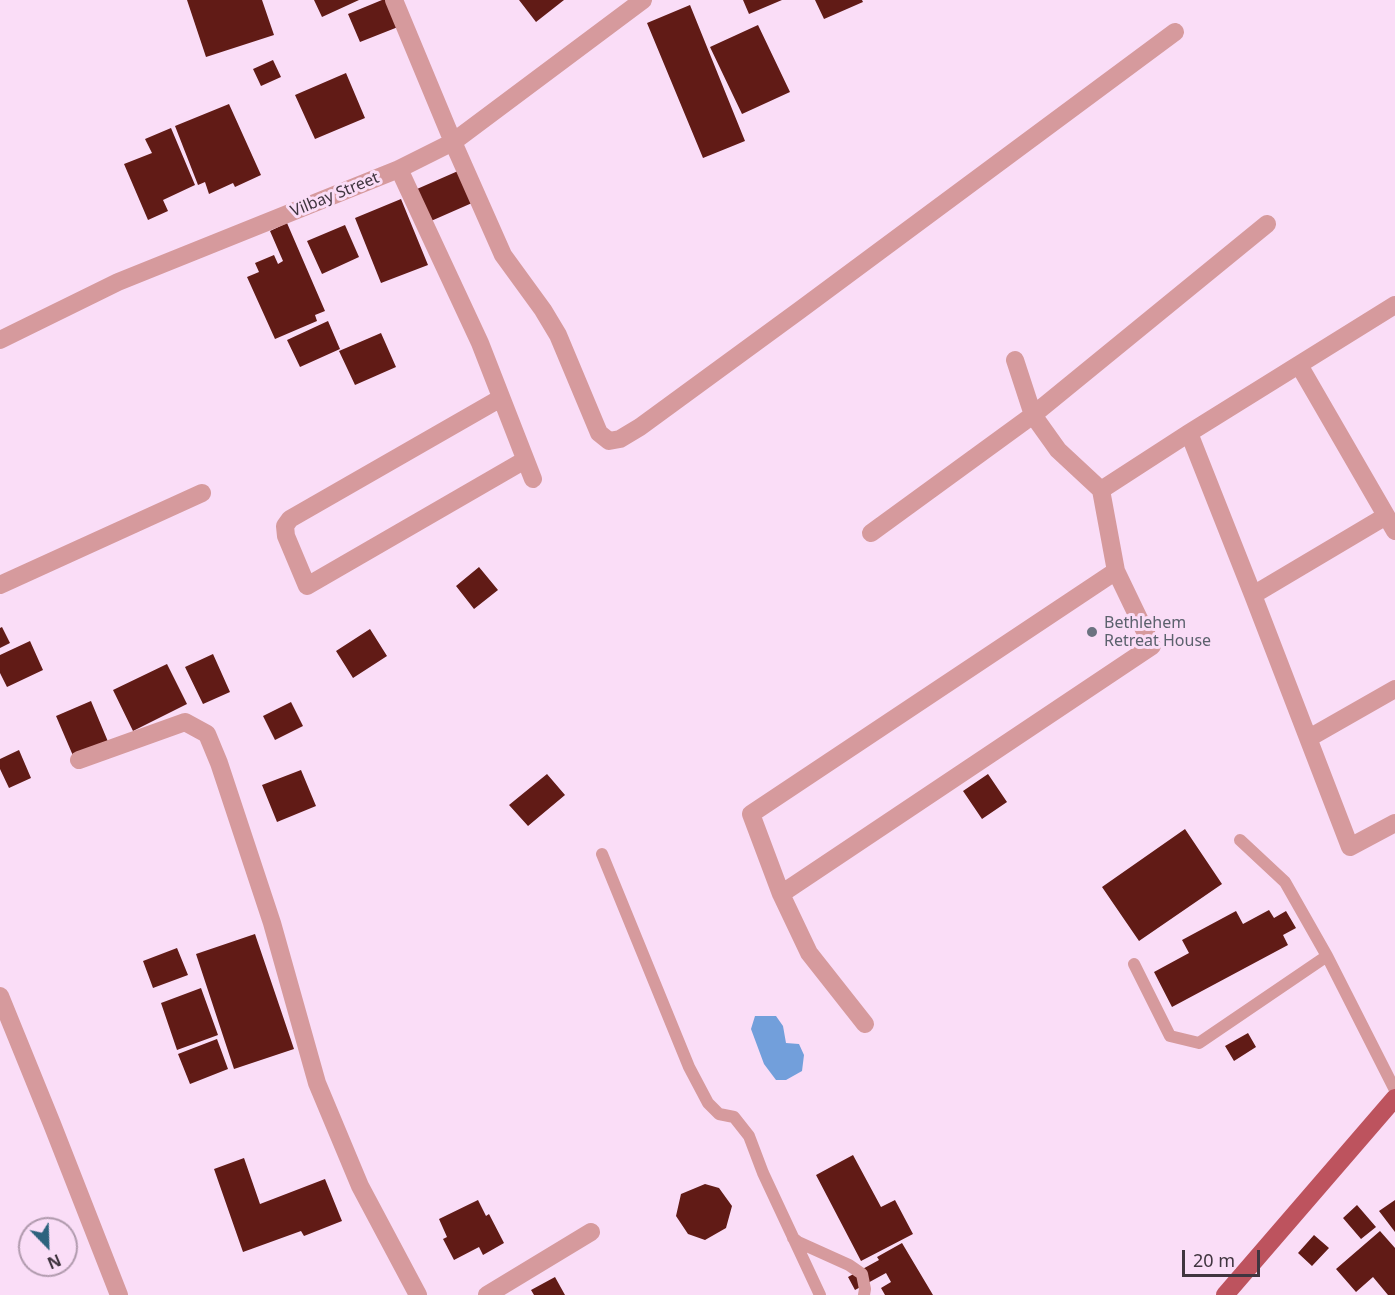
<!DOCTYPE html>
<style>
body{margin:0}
#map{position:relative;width:1395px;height:1295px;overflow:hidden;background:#faddf7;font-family:"Noto Sans",sans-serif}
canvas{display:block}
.north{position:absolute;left:18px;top:1217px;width:60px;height:60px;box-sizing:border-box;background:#faddf7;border:2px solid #b09aad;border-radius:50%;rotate:157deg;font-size:16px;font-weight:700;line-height:24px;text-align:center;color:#40353f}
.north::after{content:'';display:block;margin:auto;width:21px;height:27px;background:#2d637e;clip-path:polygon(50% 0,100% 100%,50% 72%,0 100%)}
.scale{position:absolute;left:1182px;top:1250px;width:78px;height:27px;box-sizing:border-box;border:3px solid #40353f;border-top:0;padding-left:8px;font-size:18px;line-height:21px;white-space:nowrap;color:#40353f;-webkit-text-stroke:4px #faddf7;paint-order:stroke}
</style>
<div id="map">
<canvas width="1395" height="1295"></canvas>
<div class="north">N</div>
<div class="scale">20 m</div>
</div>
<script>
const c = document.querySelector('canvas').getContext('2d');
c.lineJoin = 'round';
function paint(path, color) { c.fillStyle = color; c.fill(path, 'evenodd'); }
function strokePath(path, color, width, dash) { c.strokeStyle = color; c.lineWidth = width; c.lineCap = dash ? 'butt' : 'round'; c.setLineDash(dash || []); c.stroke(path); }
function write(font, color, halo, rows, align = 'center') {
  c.font = font + ' "Noto Sans",sans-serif'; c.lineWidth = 6; c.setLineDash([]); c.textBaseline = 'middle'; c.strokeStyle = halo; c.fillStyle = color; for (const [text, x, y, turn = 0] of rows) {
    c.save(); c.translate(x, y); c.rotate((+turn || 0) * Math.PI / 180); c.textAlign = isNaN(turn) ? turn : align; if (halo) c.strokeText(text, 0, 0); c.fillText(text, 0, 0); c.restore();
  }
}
paint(new Path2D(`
 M755,1016H776L783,1026L786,1043L799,1044L804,1055L802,1071L786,1080H776L764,1064L751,1029Z`), '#729fdb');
paint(new Path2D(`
 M187,0H262L274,35L206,57Z
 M314,0H359L322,17Z
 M382,0H387L398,27L360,42L348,14Z
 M519,0H564L536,22Z
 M743,0H782L749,14Z
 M815,0H862L863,2L824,19Z
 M690,5L745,141L703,158L647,23Z
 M758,25L790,92L742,114L710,47Z
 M273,60L281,77L261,86L253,69Z
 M346,73L365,118L315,139L295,95Z
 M229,104L261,175L235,187L233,183L209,194L205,182L198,185L175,126Z
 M171,128L195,185L163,200L168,211L148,220L124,164L152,153L145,139Z
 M458,171L472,203L431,221L417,189Z
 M401,199L428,265L381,283L355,218Z
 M287,223L325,311L315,315L317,321L275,339L247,277L259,272L255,263L274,255L278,264L283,261L270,231Z
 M345,225L359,257L322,274L307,241Z
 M328,321L340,349L300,367L287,340Z
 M381,333L396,367L355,385L339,351Z
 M479,567L498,590L474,609L456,586Z
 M2,627L10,643L0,648V628Z
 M370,629L387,656L353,678L336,651Z
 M30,641L43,670L7,687L0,673V655Z
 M213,654L230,692L203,704L185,667Z
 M167,664L187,704L133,731L113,690Z
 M91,701L109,744L74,758L56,716Z
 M291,702L303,726L275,740L263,716Z
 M19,750L31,778L9,788L0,769V759Z
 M301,770L316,806L277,822L262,785Z
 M547,774L565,795L528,826L509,805Z
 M988,774L1007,802L982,819L963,791Z
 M1185,829L1222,884L1139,941L1102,887Z
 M1269,910L1274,918L1286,911L1296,928L1283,935L1288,945L1172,1007L1154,972L1189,953L1182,940L1236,911L1243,924Z
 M255,934L294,1049L234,1069L196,954Z
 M177,948L188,975L153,988L143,961Z
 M201,988L218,1035L177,1050L161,1003Z
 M1248,1033L1256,1047L1234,1061L1225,1046Z
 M217,1039L228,1069L190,1084L178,1054Z
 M853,1155L881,1207L895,1200L913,1234L861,1261L816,1175Z
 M244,1158L260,1204L325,1179L342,1221L304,1236L301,1231L243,1252L214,1169Z
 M705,1184L719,1188L732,1206L726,1228L705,1240L688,1234L676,1216L681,1194Z
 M478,1200L486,1216L489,1214L504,1243L483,1255L479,1247L454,1260L443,1239L447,1237L439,1219Z
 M1395,1200V1232L1379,1211Z
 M1357,1205L1376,1227L1361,1239L1343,1218Z
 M1380,1231L1395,1248V1295H1388L1373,1277L1356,1292L1336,1269Z
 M1314,1235L1329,1248L1312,1266L1298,1253Z
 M902,1243L933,1295H885L881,1288L891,1282L886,1273L855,1290L848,1277L879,1260L877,1257Z
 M555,1277L565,1295H534L531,1290Z`), '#611b16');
strokePath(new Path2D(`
 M1240,840L1285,882L1327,956L1395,1090
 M602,854L689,1067L708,1103L719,1114L734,1117L749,1136L763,1173L820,1295
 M1134,964L1170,1036L1199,1043L1327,956
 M793,1238L798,1242L849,1265L862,1274L865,1289L864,1295`), '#d69a9d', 12);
strokePath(new Path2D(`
 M394,0L453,142L503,255L543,310L558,335L599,433L609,441L620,439L640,427L800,310L1175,32
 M399,169L480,343L533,479
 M0,340L118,282L399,169L453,142L643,0
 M1299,365L1395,531
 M501,398L290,519L285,526L286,536L307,586L525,460
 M1189,433L1253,595L1350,847L1395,823
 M1101,490L1189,433L1395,305
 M871,533L1033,415L1267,224
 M0,585L202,493
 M1253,595L1386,516
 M1309,738L1395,689
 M79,760L185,722L207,734L219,763L272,923L317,1083L360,1186L418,1295
 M781,894L1152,646L1116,571L1101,490L1058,450L1033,415L1015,360
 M0,996L52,1124L119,1295
 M865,1024L809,953L781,894L751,814L1116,571
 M487,1295L591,1232`), '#d69a9d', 18);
strokePath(new Path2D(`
 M1225,1295L1395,1098`), '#bd535e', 18);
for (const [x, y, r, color] of [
 [1092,632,6,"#6b7280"]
]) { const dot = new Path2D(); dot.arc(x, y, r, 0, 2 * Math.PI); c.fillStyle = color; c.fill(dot); strokePath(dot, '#faddf7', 2); }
write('16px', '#40353f', '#faddf7', [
 ["Vilbay Street",335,195,-22]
]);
write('16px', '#5b616d', '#faddf7', [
 ["Bethlehem",1104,623],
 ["Retreat House",1104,641]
], 'left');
</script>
